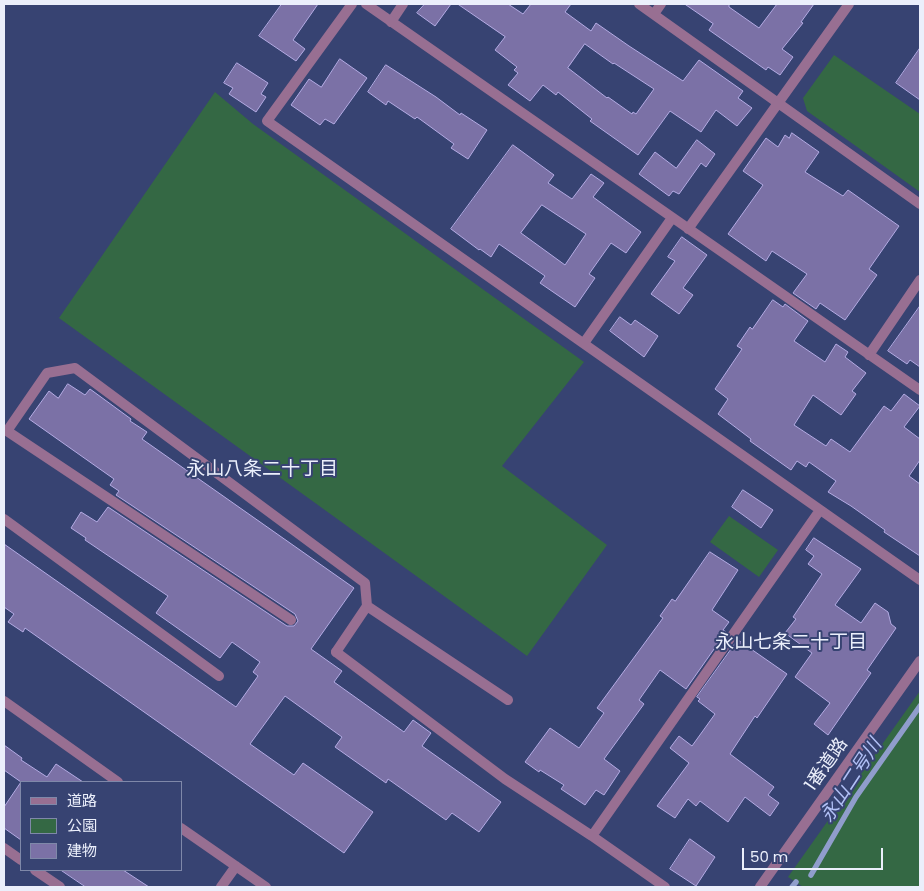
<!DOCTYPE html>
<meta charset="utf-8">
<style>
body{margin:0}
#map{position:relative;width:924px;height:891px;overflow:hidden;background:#374372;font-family:Poppins,"Noto Sans JP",sans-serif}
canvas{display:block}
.frame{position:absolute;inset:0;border:5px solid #ebeffb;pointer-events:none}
.legend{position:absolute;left:20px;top:781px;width:162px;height:90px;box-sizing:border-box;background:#374372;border:1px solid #7f88a9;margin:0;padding:6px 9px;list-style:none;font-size:15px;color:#ebeffb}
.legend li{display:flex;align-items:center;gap:10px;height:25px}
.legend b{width:25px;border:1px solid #7f88a9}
.scale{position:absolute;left:742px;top:848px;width:141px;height:22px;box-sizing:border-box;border:2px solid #ebeffb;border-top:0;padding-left:6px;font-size:15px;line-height:18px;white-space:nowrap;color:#ebeffb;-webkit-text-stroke:4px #374372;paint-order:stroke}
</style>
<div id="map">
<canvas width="924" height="891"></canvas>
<div class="frame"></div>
<ul class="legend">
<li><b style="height:6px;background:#986f92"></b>道路</li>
<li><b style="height:14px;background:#346844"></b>公園</li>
<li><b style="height:14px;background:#7b71a6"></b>建物</li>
</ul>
<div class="scale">50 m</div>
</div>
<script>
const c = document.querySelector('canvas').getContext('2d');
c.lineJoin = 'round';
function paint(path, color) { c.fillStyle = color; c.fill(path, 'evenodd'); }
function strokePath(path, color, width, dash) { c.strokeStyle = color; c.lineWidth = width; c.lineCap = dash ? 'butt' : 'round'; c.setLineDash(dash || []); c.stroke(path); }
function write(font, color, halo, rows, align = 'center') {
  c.font = font + ' Poppins,"Noto Sans JP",sans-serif'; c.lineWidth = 4; c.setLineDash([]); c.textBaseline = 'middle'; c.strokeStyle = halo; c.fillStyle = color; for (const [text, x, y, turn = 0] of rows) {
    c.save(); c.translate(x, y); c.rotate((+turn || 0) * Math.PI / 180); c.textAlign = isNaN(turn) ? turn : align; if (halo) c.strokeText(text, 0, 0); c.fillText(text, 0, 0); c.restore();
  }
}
paint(new Path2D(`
 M834,55L920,114V192L807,111L803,98Z
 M215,92L253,124L584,362L502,466L607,545L527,656L59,318Z
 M729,516L778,550L759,577L710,542Z
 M920,691V887H803L788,877Z`), '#346844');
strokePath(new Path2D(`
 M811,875L856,797L920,706
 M792,887L796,882`), '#909dcc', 5.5);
const building = new Path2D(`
 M282,4H318L293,40L305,49L296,61L259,36Z
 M425,4H451L435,26L417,13Z
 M458,4H508L523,14L531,4H571L565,12L591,31L596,23L629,46L683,81L699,60L743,91L738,98L752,108L737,126L716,110L701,132L670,111L638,155L590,121L592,119L558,92L556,95L543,85L530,101L508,85L518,73L514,70L517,67L495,50L505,37ZM585,44L613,64L614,63L654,89L636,114L633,112L632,114L608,97L607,98L568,68Z
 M685,4H729V7L759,28L777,4H814L801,22L803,23L782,49L793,57L780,75L768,67L766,70L709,30L713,24Z
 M920,48V100L896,83Z
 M340,59L367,78L334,124L325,119L320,125L291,105L309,79L321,87Z
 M237,63L268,83L261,94L266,97L256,112L229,94L233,88L224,83Z
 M386,65L436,97L460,115L461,113L487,130L468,159L451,148L454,144L417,117L415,119L388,101L386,105L368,92Z
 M792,133L819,152L805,172L843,196L848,190L899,226L869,269L877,275L845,320L820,303L816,309L793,293L807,274L772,251L766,261L728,234L763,185L743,171L766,138L778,147L785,135L789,138Z
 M697,140L715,154L706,167L701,163L679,194L673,191L669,196L639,174L655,152L676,168Z
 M513,145L554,175L548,183L572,199L591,174L604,183L593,197L641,232L626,253L611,243L589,274L595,278L575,307L540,283L545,276L499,244L491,257L480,249L479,250L451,229ZM542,205L586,234L565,265L521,233Z
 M682,237L707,255L683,288L693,295L679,314L651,294L675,261L668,257Z
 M773,300L783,307L785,304L808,321L794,341L825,362L836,344L848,352L845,357L866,373L852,391L856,394L841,415L813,395L794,425L826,446L831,439L850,452L884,406L891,411L904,394L920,406L904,427L920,439V460L909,476L920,484V556L884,532L885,530L851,506L828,492L836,481L809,462L806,467L797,461L791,470L750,441L751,439L718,414L728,399L715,389L742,349L737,346L750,327L752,329Z
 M920,306V367L910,360L907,364L888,351Z
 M620,317L631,325L635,320L658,336L644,357L610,331Z
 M68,384L85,395L90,389L131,419L130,421L147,432L142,439L354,588L311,649L342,671L334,682L404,732L413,720L431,733L422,746L501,802L479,832L452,813L446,820L388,779L386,783L335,747L342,737L285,696L250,744L294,775L303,763L373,812L344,853L25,628L23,632L8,622L14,614L4,607V544L236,707L258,676L253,672L260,662L232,642L220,658L156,613L168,596L85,540L86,538L71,528L81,512L97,522L108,507L287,626H294L298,621L295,614L116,495L119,491L110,485L114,479L29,419L49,391L58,398Z
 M743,490L773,510L761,528L732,507Z
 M814,538L861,569L835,605L861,623L875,603L888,612L891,624L896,628L867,670L871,673L828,735L814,724L830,703L795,677L812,653L785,633L796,619L793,617L822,574L808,564L814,556L806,550Z
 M710,552L738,570L712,610L729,622L723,630L726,632L686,689L660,670L639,700L644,704L604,759L620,771L604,795L596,790L585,805L561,789L564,785L540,770L539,772L525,762L550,728L579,748L604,713L597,708L663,618L660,616L672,599L675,601Z
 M738,640L787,674L757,718L755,716L730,754L774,787L768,795L779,803L770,816L745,797L728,822L700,801L696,806L688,799L675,818L657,806L689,763L670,748L679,736L692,746L715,714L698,701L700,699L697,697Z
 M4,745L22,758L21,760L47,777L56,764L83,782H21V840L4,828V807L21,782L4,770Z
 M690,839L715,857L696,886L670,869Z
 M61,870H123L149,887H86Z`);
paint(building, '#7b71a6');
strokePath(building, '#b4abe3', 1);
strokePath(new Path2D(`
 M391,22L403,4
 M869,355L920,280
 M4,519L219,676
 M291,620L7,431L47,373L75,368L365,583L367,606
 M336,652L367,606L508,700`), '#986f92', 10);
strokePath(new Path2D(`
 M352,4L267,121L920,580
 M366,4L920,390
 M639,4L920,204
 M654,14L661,4
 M688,229L849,4
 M584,343L672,218
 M336,652L505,779L592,836L665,887
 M4,701L118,782
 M181,828L266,887
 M592,836L820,510
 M4,848L21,860
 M35,870L60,887
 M221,887L236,866`), '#986f92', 10);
strokePath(new Path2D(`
 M760,887L920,661`), '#986f92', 10);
write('18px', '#ebeffb', '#374372', [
 ["1番道路",827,765,-55]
]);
write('19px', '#ebeffb', '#374372', [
 ["永山八条二十丁目",262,470],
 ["永山七条二十丁目",791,643]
]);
write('italic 19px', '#b2c1f6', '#374372', [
 ["永山二号川",852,781,-57]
]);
</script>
